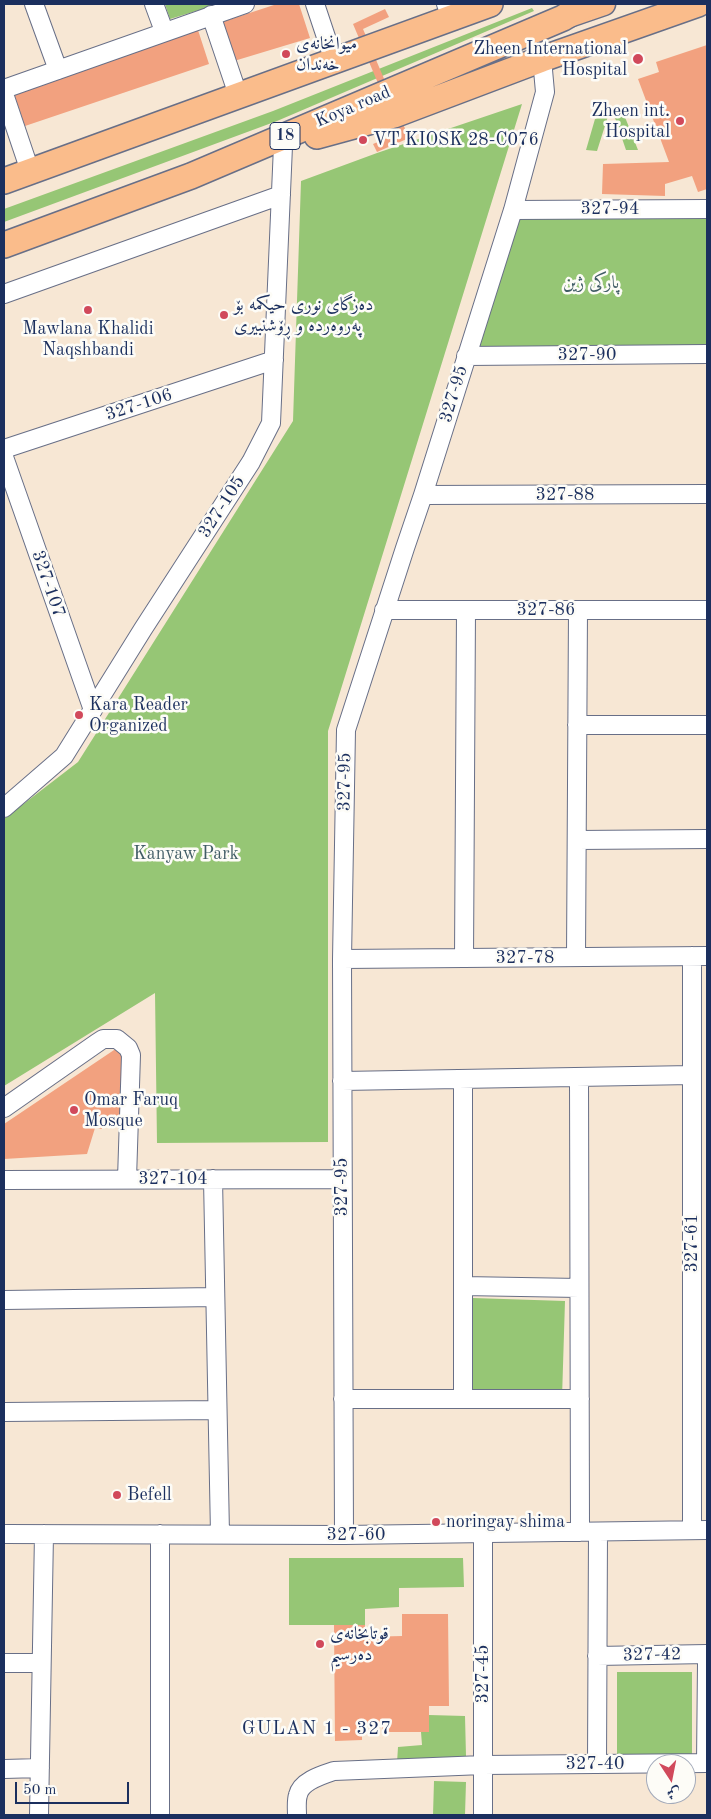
<!DOCTYPE html>
<meta charset="utf-8">
<style>
body{margin:0}
#map{position:relative;width:711px;height:1819px;overflow:hidden;background:#f7e7d4;font-family:"Old Standard TT",Amiri,serif}
canvas{display:block}
.frame{position:absolute;inset:0;border:5px solid #1b2f5e;pointer-events:none}
.north{position:absolute;left:646px;top:1754px;width:50px;height:50px;box-sizing:border-box;background:#fdfcf7;border:1px solid #a3aaba;border-radius:50%;rotate:169deg;font-size:14px;font-weight:700;line-height:20px;text-align:center;color:#1b2f5e}
.north::after{content:'';display:block;margin:auto;width:18px;height:22px;background:#d1495b;clip-path:polygon(50% 0,100% 100%,50% 72%,0 100%)}
.scale{position:absolute;left:15px;top:1782px;width:114px;height:22px;box-sizing:border-box;border:2px solid #1b2f5e;border-top:0;padding-left:6px;font-size:15px;line-height:18px;white-space:nowrap;color:#1b2f5e;-webkit-text-stroke:4px #fdfcf7;paint-order:stroke}
</style>
<div id="map">
<canvas width="711" height="1819"></canvas>
<div class="frame"></div>
<div class="north">ش</div>
<div class="scale">50 m</div>
</div>
<script>
const c = document.querySelector('canvas').getContext('2d');
c.lineJoin = 'round';
function paint(path, color) { c.fillStyle = color; c.fill(path, 'evenodd'); }
function strokePath(path, color, width, dash) { c.strokeStyle = color; c.lineWidth = width; c.lineCap = dash ? 'butt' : 'round'; c.setLineDash(dash || []); c.stroke(path); }
function write(font, color, halo, rows, align = 'center') {
  c.font = font + ' "Old Standard TT",Amiri,serif'; c.lineWidth = 5; c.setLineDash([]); c.textBaseline = 'middle'; c.strokeStyle = halo; c.fillStyle = color; for (const [text, x, y, turn = 0] of rows) {
    c.save(); c.translate(x, y); c.rotate((+turn || 0) * Math.PI / 180); c.textAlign = isNaN(turn) ? turn : align; if (halo) c.strokeText(text, 0, 0); c.fillText(text, 0, 0); c.restore();
  }
}
paint(new Path2D(`
 M165,4H219L170,19Z
 M532,8L534,11L277,121L4,222V209L273,111Z
 M522,104L328,731V1142L157,1143L155,993L4,1086V819L78,762L293,421L301,181L377,153Z
 M621,107L638,150H626L614,115L616,109Z
 M609,113L597,151L586,150L595,119Z
 M707,214V350L475,352L519,215Z
 M473,1298L565,1301L562,1398L470,1395Z
 M289,1558H463L464,1587L399,1588V1607L365,1609V1625H289Z
 M617,1672H692V1757H617Z
 M429,1715L465,1716L466,1756L459,1762L397,1763L398,1747L422,1745L421,1732H428Z
 M434,1781L466,1782L465,1815H433Z`), '#96c675');
paint(new Path2D(`
 M277,4H299L310,38L234,61L222,22Z
 M385,9L389,17L363,29L409,138L377,152L373,144L399,133L353,24Z
 M197,27L209,64L25,126L14,94Z
 M707,45V189L698,192L692,176L665,184V196L602,194L603,164L669,162L638,79L659,72L656,62Z
 M117,1048L126,1056L127,1098L117,1124L102,1122V1129L95,1128L87,1154L4,1159V1124Z
 M402,1614H448L449,1706H429V1732H382V1724H362V1740L335,1741L334,1625H365V1637L402,1636Z`), '#f2a17f');
const minor = new Path2D(`
 M34,4L58,70
 M154,4L164,31
 M315,4L334,61
 M446,4L451,18
 M211,15L238,95
 M4,89L245,4
 M4,94L30,171
 M513,210L707,209
 M4,294L281,195
 M466,356L707,354
 M4,449L274,360
 M4,457L93,710
 M423,495L707,494
 M384,610H707
 M577,725H707
 M4,808L64,756L143,629L251,462L271,423L283,146
 M577,840L707,839
 M692,956V1530
 M576,957L578,610
 M464,958L466,610
 M342,959L707,956
 M579,1077L580,1532
 M342,1081L692,1075
 M4,1108L97,1043L103,1039H117L128,1048L131,1055L127,1179
 M213,1179L220,1534
 M4,1180L342,1179
 M463,1286L579,1288
 M4,1300L215,1297
 M343,1399H580
 M463,1399V1079
 M4,1412L217,1410
 M483,1533V1815
 M4,1534L344,1535L707,1530
 M160,1534V1815
 M344,1535L342,959L346,730L405,548L423,495L513,210L545,92L542,59
 M597,1656L707,1654
 M4,1663H41
 M706,1763L707,1663
 M597,1764L598,1532
 M4,1769L40,1768
 M39,1815L44,1534
 M297,1815C297,1809 296,1801 298,1795C301,1781 322,1775 334,1771L483,1765L707,1763`);
const major = new Path2D(`
 M569,16L604,4`);
const highway = new Path2D(`
 M317,136L394,115L542,59L698,4
 M4,181L490,4
 M4,245L191,176L563,18L586,4`);
strokePath(minor, '#686f87', 20);
strokePath(major, '#686f87', 25);
strokePath(highway, '#686f87', 28);
strokePath(minor, '#fff', 18);
strokePath(major, '#fabc8b', 22);
strokePath(highway, '#fabc8b', 25);
for (const [x, y, r, color] of [
 [286,54,5,"#d1495b"],
 [638,59,6,"#d1495b"],
 [680,121,5,"#d1495b"],
 [363,140,5,"#d1495b"],
 [88,310,5,"#d1495b"],
 [224,315,5,"#d1495b"],
 [79,715,5,"#d1495b"],
 [74,1110,5,"#d1495b"],
 [117,1495,5,"#d1495b"],
 [436,1522,5,"#d1495b"],
 [320,1644,5,"#d1495b"]
]) { const dot = new Path2D(); dot.arc(x, y, r, 0, 2 * Math.PI); c.fillStyle = color; c.fill(dot); strokePath(dot, '#fdfcf7', 2); }
for (const [x, y, w] of [
 [285,136,30]
]) { const box = new Path2D(); box.roundRect(x - w / 2, y - 13.5, w, 27, 4); c.fillStyle = '#fdfcf7'; c.fill(box); strokePath(box, '#1b2f5e', 1); }
write('bold 16px', '#1b2f5e', null, [
 ["18",285,136]
]);
write('18px', '#1b2f5e', '#fdfcf7', [
 ["میوانخانەی",296,44],
 ["خەندان",296,65],
 ["Zheen International",627,49,"right"],
 ["Hospital",627,70,"right"],
 ["Zheen int.",670,111,"right"],
 ["Hospital",670,132,"right"],
 ["VT KIOSK 28-C076",373,140],
 ["دەزگای نوری حیکمە بۆ",234,305],
 ["پەروەردە و ڕۆشنبیری",234,326],
 ["Mawlana Khalidi",88,329,"center"],
 ["Naqshbandi",88,350,"center"],
 ["Kara Reader",89,705],
 ["Organized",89,726],
 ["Omar Faruq",84,1100],
 ["Mosque",84,1121],
 ["Befell",127,1495],
 ["noringay shima",446,1522],
 ["قوتابخانەی",330,1634],
 ["دەرسیم",330,1655]
], 'left');
write('18px', '#1b2f5e', '#fdfcf7', [
 ["Koya road",353,107,-23],
 ["327-94",610,209],
 ["327-90",587,355],
 ["327-95",454,394,-73],
 ["327-106",139,405,-18],
 ["327-88",565,495],
 ["327-105",222,507,-57],
 ["327-107",48,584,71],
 ["327-86",546,610],
 ["327-95",345,782,-89],
 ["327-78",525,958],
 ["327-104",173,1179],
 ["327-95",342,1187,-90],
 ["327-61",692,1243,-90],
 ["327-60",356,1535],
 ["327-42",652,1655,-1],
 ["327-45",483,1674,-90],
 ["327-40",595,1764]
]);
write('18px', '#405c65', '#fdfcf7', [
 ["پارکی ژین",591,283],
 ["Kanyaw Park",186,854]
]);
c.letterSpacing = '1px';
write('19px', '#1b2f5e', '#fdfcf7', [
 ["GULAN 1 - 327",317,1729]
]);
c.letterSpacing = '0px';
</script>
